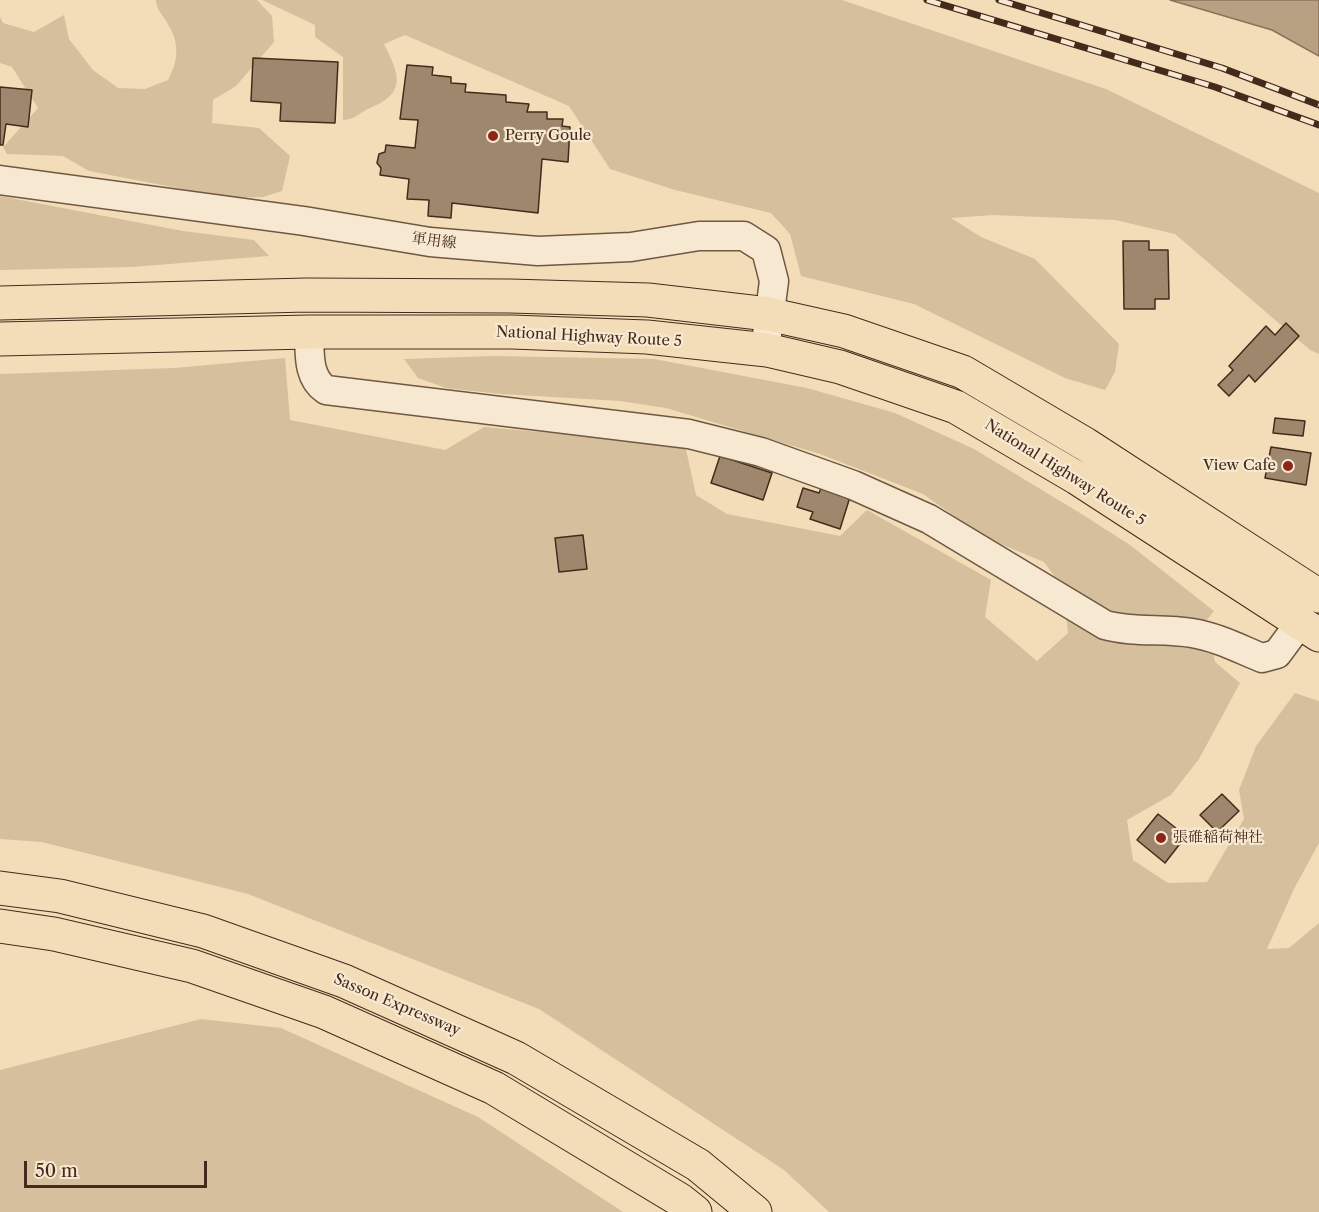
<!DOCTYPE html>
<meta charset="utf-8">
<style>
body{margin:0}
#map{position:relative;width:1319px;height:1212px;overflow:hidden;background:#f3ddb8;font-family:"Libre Caslon Text",serif}
canvas{display:block}
.scale{position:absolute;left:24px;top:1161px;width:183px;height:27px;box-sizing:border-box;border:3px solid #452a1c;border-top:0;padding-left:8px;font-size:18px;line-height:21px;white-space:nowrap;color:#452a1c;-webkit-text-stroke:4px #f7e9d1;paint-order:stroke}
</style>
<div id="map">
<canvas width="1319" height="1212"></canvas>
<div class="scale">50 m</div>
</div>
<script>
const c = document.querySelector('canvas').getContext('2d');
c.lineJoin = 'round';
function paint(path, color) { c.fillStyle = color; c.fill(path, 'evenodd'); }
function strokePath(path, color, width, dash) { c.strokeStyle = color; c.lineWidth = width; c.lineCap = dash ? 'butt' : 'round'; c.setLineDash(dash || []); c.stroke(path); }
function write(font, color, halo, rows, align = 'center') {
  c.font = font + ' "Libre Caslon Text","Noto Serif JP",serif'; c.lineWidth = 4.5; c.setLineDash([]); c.textBaseline = 'middle'; c.strokeStyle = halo; c.fillStyle = color; for (const [text, x, y, turn = 0] of rows) {
    c.save(); c.translate(x, y); c.rotate((+turn || 0) * Math.PI / 180); c.textAlign = isNaN(turn) ? turn : align; if (halo) c.strokeText(text, 0, 0); c.fillText(text, 0, 0); c.restore();
  }
}
paint(new Path2D(`
 M156,0H257L272,16L274,42L236,86L213,100L212,123L259,128L290,156L282,191L263,197L229,198L89,171L63,156L7,154L3,147L38,108L12,67L0,63V17L3,23L34,32L64,15L69,39L93,70L118,88L145,89L168,80C179,59 180,42 166,21C162,14 156,9 156,0Z
 M262,0H842L1106,89L1319,193V354L1310,350L1175,234L1115,220L993,215L951,218L981,237L1035,259L1119,344L1115,372L1105,390L1065,378L914,304L801,276L790,234L771,213L675,190L610,169L569,106L405,35L384,44C398,72 408,92 372,107C361,111 356,120 343,120V57L315,37V25Z
 M0,196L183,231L254,240L269,256L132,267L0,270Z
 M495,356L654,359L807,388L895,413L974,449L1080,513L1130,545L1214,611L1206,621L1215,662L1240,683L1199,759L1171,795L1127,820L1133,860L1168,883L1207,882L1244,819L1239,790L1256,746L1295,693L1319,701V843L1294,889L1267,949L1289,948L1319,923V1212H829L784,1170L539,1009L248,894L42,842L0,839V374L174,368L285,358L290,420L445,450L484,427L685,445L696,495L727,514L840,536L867,510L991,580L985,617L1037,661L1068,633L1063,588L1044,562L984,537L923,494L820,454L666,408L620,401L501,394L446,388L418,378L404,359Z
 M201,1019L281,1028L478,1117L623,1212H0V1070Z`), '#d5bf9d');
const water = new Path2D(`
 M1170,0H1319V56L1272,30Z`);
paint(water, '#b8a083');
strokePath(water, '#8a715a', 1.5);
const building = new Path2D(`
 M253,58L338,62L335,123L280,121L281,103L251,101Z
 M407,65L433,67L432,75L451,77V83L466,84L465,92L506,95V102L529,104L527,112H547V119H563L562,126L570,127L568,162L542,159L538,213L452,203L451,218L428,216L429,200L407,199L409,179L380,175L381,168L377,163L379,154L385,152L386,145L415,148L418,120L400,119Z
 M0,87L32,90L28,127L6,124L3,145H0Z
 M1123,241H1149V250H1168L1169,299H1155V309H1124Z
 M1286,323L1299,336L1255,382L1249,375L1229,396L1218,385L1233,370L1229,366L1266,326L1275,335Z
 M1275,418L1305,421L1303,436L1273,433Z
 M1271,447L1311,453L1306,485L1265,478Z
 M720,456L772,473L763,500L711,483Z
 M803,488L819,493L821,488L850,497L840,529L810,519L813,512L797,507Z
 M583,535L587,569L559,572L555,538Z
 M1222,794L1239,811L1217,832L1200,815Z
 M1158,814L1186,836L1165,863L1137,840Z`);
paint(building, '#9f876d');
strokePath(building, '#452a1c', 1.5);
const minor = new Path2D(`
 M0,180L304,221L430,242L538,251L631,247L699,236H744L766,250L774,281L767,335
 M309,332C310,353 307,377 326,390L689,434L761,452L853,485L929,519L1105,625C1134,633 1163,628 1192,633C1217,637 1240,649 1262,658L1277,654L1300,623`);
const trunk = new Path2D(`
 M0,303L306,295L510,296L648,300L768,314L844,331L963,372L1085,444L1319,596
 M0,339L309,332H512L647,337L767,350L840,367L956,407L1077,478L1319,635`);
const motorway = new Path2D(`
 M0,888L60,896L203,931L344,981L516,1058L698,1165L755,1212
 M0,926L54,934L192,966L324,1012L494,1088L680,1200L695,1212`);
strokePath(minor, '#705743', 31);
strokePath(trunk, '#452a1c', 35);
strokePath(motorway, '#452a1c', 35);
strokePath(minor, '#f7e9d1', 28);
strokePath(trunk, '#f3ddb8', 33);
strokePath(motorway, '#f3ddb8', 33);
const rail = new Path2D(`
 M927,0L1215,87L1319,125
 M999,0L1222,68L1319,105`);
strokePath(rail, '#452a1c', 7);
strokePath(rail, '#f7e9d1', 4.5, [14]);
for (const [x, y, r, color] of [
 [493,136,6,"#8f2418"],
 [1288,466,6,"#8f2418"],
 [1161,838,6,"#8f2418"]
]) { const dot = new Path2D(); dot.arc(x, y, r, 0, 2 * Math.PI); c.fillStyle = color; c.fill(dot); strokePath(dot, '#f7e9d1', 2); }
write('15px', '#452a1c', '#f7e9d1', [
 ["Perry Goule",505,136],
 ["View Cafe",1276,466,"right"],
 ["張碓稲荷神社",1173,838]
], 'left');
write('15px', '#452a1c', '#f7e9d1', [
 ["軍用線",434,241,7],
 ["National Highway Route 5",589,337,3],
 ["National Highway Route 5",1065,473,32],
 ["Sasson Expressway",397,1005,23]
]);
</script>
